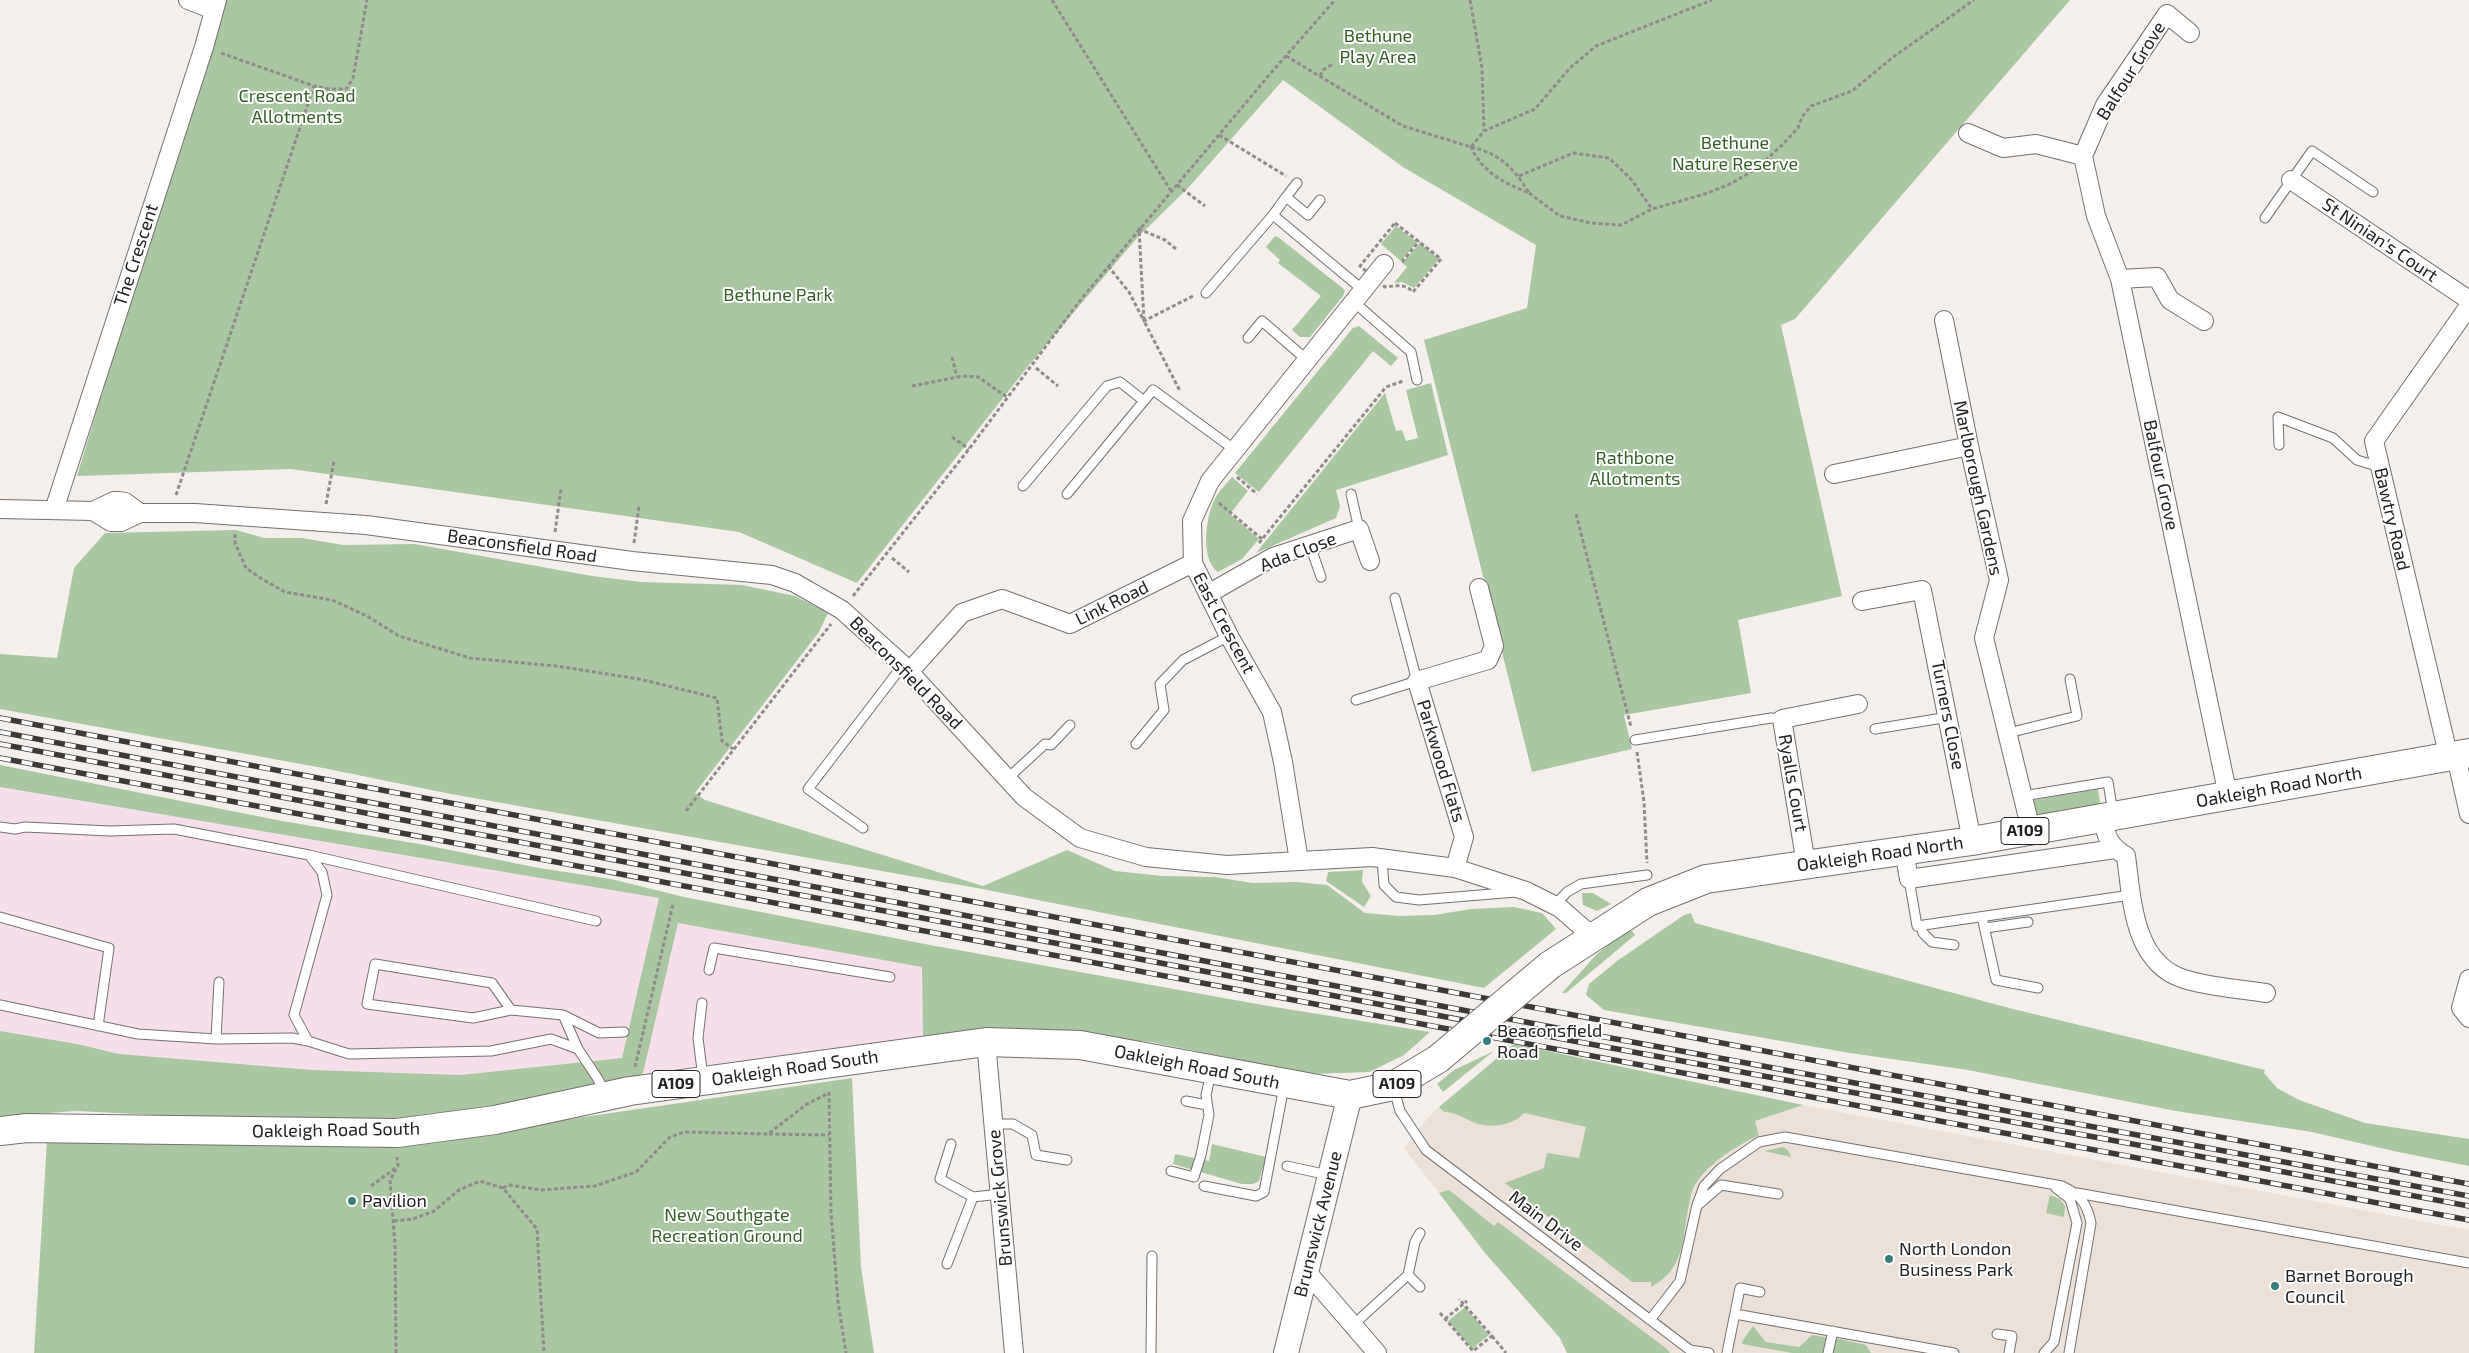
<!DOCTYPE html>
<style>
body{margin:0}
canvas{display:block;background:#f4efeb}
</style>
<canvas width="2469" height="1353"></canvas>
<script>
const c = document.querySelector('canvas').getContext('2d');
c.lineJoin = 'round';
function paint(path, color) { c.fillStyle = color; c.fill(path, 'evenodd'); }
function strokePath(path, color, width, dash) { c.strokeStyle = color; c.lineWidth = width; c.lineCap = dash ? 'butt' : 'round'; c.setLineDash(dash || []); c.stroke(path); }
function write(font, color, halo, rows, align = 'center') {
  c.font = font + ' "Exo 2",sans-serif'; c.lineWidth = 4; c.setLineDash([]); c.textBaseline = 'middle'; c.strokeStyle = halo; c.fillStyle = color; for (const [text, x, y, turn = 0] of rows) {
    c.save(); c.translate(x, y); c.rotate((+turn || 0) * Math.PI / 180); c.textAlign = isNaN(turn) ? turn : align; if (halo) c.strokeText(text, 0, 0); c.fillText(text, 0, 0); c.restore();
  }
}
paint(new Path2D(`
 M1514,1044L1755,1096L2469,1230V1353H1567L1559,1336L1488,1256L1404,1148L1431,1114Z`), '#ece1d8');
paint(new Path2D(`
 M0,787L659,898L622,1058L460,1075L312,1070L119,1054L77,1044L0,1031Z
 M678,923L922,967L923,1037L643,1073Z`), '#f6dfeb');
paint(new Path2D(`
 M221,0H2070L1795,319L1781,325L1842,596L1738,620L1751,693L1624,715L1632,749L1532,772L1424,340L1527,308L1536,245L1403,167L1283,80L1189,187L1137,238L1029,365L857,583L739,532L291,469L77,476Z
 M1396,226L1417,242L1401,261L1381,244Z
 M1275,236L1278,237L1345,290L1343,296L1310,337H1300L1292,330L1321,296L1278,263L1280,260L1266,247Z
 M1420,243L1439,259L1414,288L1402,282L1394,283L1407,267L1402,263Z
 M1359,326L1398,358L1391,366L1373,351L1259,492L1235,473L1353,328Z
 M1431,383L1448,455L1336,490L1340,506L1336,518L1256,553L1385,393L1396,431L1402,430L1406,441L1418,438L1406,390Z
 M1232,477L1248,491L1230,514L1259,539L1242,559L1218,572C1199,559 1206,512 1217,495C1221,489 1227,483 1232,477Z
 M236,530L264,538H301L344,545L415,544L592,576L641,582L742,585L795,596L828,613L819,632L695,793L705,800L983,886L1067,850L1115,871L1162,876L1215,877L1252,883L1297,882L1327,885L1365,913L1400,916L1434,915L1471,909L1514,907L1542,913L1556,929L1484,988L977,888L446,793L323,768L0,709V654L57,658L74,568L105,533Z
 M0,765L282,821L425,845L539,868L611,879L684,897L930,945L1268,1006L1430,1032L1404,1055L1369,1072L1311,1074L1151,1042L1063,1034L923,1037L922,967L678,923L643,1073L626,1086L376,1126L77,1111L0,1116V1031L77,1044L119,1054L312,1070L460,1075L622,1058L659,898L0,787Z
 M2098,789L2101,809L2038,821L2034,800Z
 M1363,870L1362,882L1371,896L1364,907L1326,881L1328,872Z
 M1582,893H1593L1611,904L1597,911L1583,905Z
 M1691,913L1695,923L2009,1008L2265,1070L2264,1073L2277,1088L2299,1100L2365,1123L2469,1139V1166L2398,1152L2312,1132L2176,1111L1968,1070L1850,1053L1604,1010L1586,995L1589,984L1617,961L1684,915Z
 M1626,930L1632,931L1635,935L1566,993H1562L1596,955Z
 M1514,1044L1803,1105L1755,1121L1759,1135C1735,1147 1711,1161 1696,1183C1691,1191 1690,1201 1688,1209C1682,1243 1684,1269 1651,1287V1282H1632L1505,1183L1544,1168L1547,1153L1579,1158L1586,1127L1524,1113C1514,1125 1492,1128 1478,1124C1466,1120 1457,1112 1444,1112L1439,1107Z
 M1494,1051L1443,1092L1437,1084L1454,1070Z
 M852,1078L861,1267L874,1353H34L47,1141L425,1140Z
 M1212,1144L1266,1157L1259,1181L1253,1184H1242L1173,1164L1175,1154L1209,1161Z
 M1783,1147L1788,1150L1791,1157L1764,1151Z
 M1449,1190L1494,1226L1498,1222L1667,1349L1670,1353H1567L1560,1338L1485,1253L1439,1193Z
 M2050,1195L2060,1199L2065,1206L2064,1217L2046,1213Z
 M1465,1307L1489,1335L1472,1349L1448,1321Z
 M1753,1326L1766,1342L1799,1347L1812,1335L1829,1338L1826,1353H1792L1742,1344L1743,1340Z
 M1835,1338L1866,1345L1871,1353H1832Z`), '#a9c7a0');
const lane = new Path2D(`
 M1286,197L1297,183
 M1273,215L1286,197L1308,215L1320,200
 M2265,218L2312,151L2373,192
 M1206,293L1273,215L1363,290
 M1354,302L1411,352L1417,380
 M1248,338L1262,321L1307,360
 M2279,445L2278,417L2333,438L2357,460L2380,467
 M1023,486L1107,386L1120,382L1144,401
 M1067,494L1153,390L1235,450
 M1351,494L1359,529
 M101,511L133,513
 M1310,545L1321,577
 M1356,700L1417,681L1395,598
 M1875,729L1949,717
 M2008,733L2077,716L2070,679
 M1635,740L1771,718L1782,719
 M1136,744L1164,710L1160,684L1183,660L1229,636
 M1007,779L1045,744L1051,745L1070,725
 M2023,796L2108,782L2113,813
 M0,827L15,829L25,827L110,831L174,829L309,855L596,921
 M863,828L808,789L903,665
 M1382,859L1384,885L1396,897L1419,900L1516,892
 M1909,879L1917,926L2131,895
 M1555,905L1567,892L1581,884L1647,875
 M0,917L109,948L98,1026
 M1982,917L1996,980L2038,988
 M1921,926L1923,933L1932,942L1954,945
 M1985,928L2028,922
 M709,970L714,948L890,977
 M219,982L216,1039L292,1038L308,1041L349,1054L491,1051L551,1039L578,1049L598,1079L605,1094
 M702,1003L698,1038L703,1078
 M0,1005L138,1034L216,1039
 M511,1010L473,1018L367,1004L375,964L492,983L511,1010L563,1015L578,1049
 M563,1015L599,1033L624,1032
 M308,1041L294,1015L327,895L322,872L309,855
 M1394,1089L1400,1111L1426,1150L1690,1350L1709,1353
 M1186,1101L1207,1105
 M993,1124H1013L1032,1135L1036,1155L1067,1160
 M1287,1166L1328,1175
 M1171,1171L1194,1177L1201,1155L1209,1115L1206,1095L1211,1073
 M1204,1186L1256,1196L1264,1192L1284,1086
 M2077,1193L2469,1263
 M973,1197L1000,1194
 M1699,1204L1721,1185L1778,1194
 M947,1264L973,1197L940,1179L951,1144
 M1420,1287L1408,1275L1415,1242L1420,1233
 M1735,1314L1954,1353
 M1650,1320L1680,1281L1697,1205L1704,1186L1720,1169L1759,1142L1785,1137L2062,1186C2081,1195 2087,1204 2091,1223L2069,1353
 M1353,1325L1408,1275
 M1997,1334L2012,1336L2009,1353
 M1151,1353L1152,1256
 M1727,1353L1740,1288L1760,1292
 M1828,1353L1833,1331
 M2044,1353L2054,1342L2077,1223L2070,1199L2056,1188`);
const street = new Path2D(`
 M188,0L214,10
 M2190,33L2167,14L2105,105L2083,156L2096,216L2120,279L2228,796
 M1968,133L2003,148L2036,144L2083,156
 M2291,180L2469,300
 M2120,279L2157,277L2170,300L2204,321
 M1944,320L1969,446L1999,580L1984,638L2031,830
 M1834,474L1969,446
 M0,509L93,511L114,501H119L125,502L140,513
 M54,510L204,47L217,0
 M93,511L111,522H121L140,513H195L366,525L632,561L772,575L795,583L842,610L903,665L1024,797L1080,838L1146,857L1227,865L1372,857L1455,868L1526,891L1560,908L1592,936
 M1208,594L1273,557L1359,529L1370,561
 M1862,601L1922,590L1972,841
 M909,672L962,613L1002,599L1070,624L1193,563
 M2456,756L2469,814
 M2449,758L2374,441L2469,306
 M2103,819C2106,838 2110,846 2126,856C2132,899 2133,963 2184,979C2209,987 2240,989 2266,993
 M1904,851L1909,879L2115,849
 M1299,861L1283,762L1272,712L1229,636L1193,563L1192,521L1210,481L1384,264
 M1806,864L1782,719L1858,704
 M1455,868L1464,837L1417,681L1488,660L1494,646L1479,588
 M2469,979L2461,1008L2469,1018
 M986,1042L1014,1353
 M1307,1272L1377,1353`);
const secondary = new Path2D(`
 M1286,1353L1350,1095`);
const primary = new Path2D(`
 M1550,965L1648,902L1706,879L1972,841L2469,753
 M0,1131L27,1128L397,1133L495,1120L630,1091L986,1042L1080,1045L1350,1095L1393,1086L1438,1059`);
strokePath(lane, '#74706d', 11);
strokePath(street, '#74706d', 20);
strokePath(secondary, '#74706d', 26);
strokePath(primary, '#74706d', 30);
strokePath(new Path2D(`
 M1052,0L1171,191
 M1470,0L1482,68L1484,131
 M221,53L314,86L329,89H346L353,78L367,0
 M1286,56L1403,126L1471,147L1484,131L1535,109L1570,68L1596,46L1712,0
 M1320,76L1323,70L1333,64
 M1219,135L1286,176
 M1471,147C1499,153 1514,168 1529,193C1504,183 1482,172 1471,147Z
 M1519,176L1573,153L1609,158L1631,179L1652,209
 M1177,185L1205,206
 M1529,193L1560,216L1591,223L1621,225L1652,209L1705,194L1730,184L1756,169L1781,146L1798,128L1802,117L1811,106L1852,91L1892,58L1974,0
 M1395,223L1441,259L1413,292C1404,283 1397,286 1385,287L1360,266Z
 M1176,249L1165,240L1139,229L1144,321L1180,391
 M1402,262L1419,241
 M1108,266L1129,292L1144,321L1193,296
 M952,357L957,377
 M1036,368L1058,386
 M912,386L963,376L978,377L1007,397
 M952,437L969,449
 M1237,477L1257,494
 M176,495L314,86
 M1219,503L1262,539
 M326,504L334,461
 M1576,514L1631,727
 M555,532L561,489
 M235,534V543L246,568L262,579L285,592L332,600L367,616L399,636L470,658L556,666L639,679L717,698L722,741L733,749
 M634,543L639,506
 M1259,543L1386,387L1403,381
 M892,558L909,572
 M853,596L969,449L1082,298L1270,74L1335,0
 M1637,752L1644,802L1647,863
 M686,811L831,624
 M635,1067L673,904
 M829,1092L831,1212L838,1302L846,1353
 M769,1134L829,1135
 M371,1186L397,1167
 M503,1188L509,1185L541,1190L595,1186L636,1172L670,1137L684,1132L768,1134L807,1104L829,1093
 M394,1221L413,1219L434,1211L459,1190L480,1181L503,1188L537,1229L544,1353
 M1440,1313L1473,1351L1492,1336L1459,1299
 M1445,1319L1467,1301
 M1492,1336L1506,1353
 M396,1353L395,1245L390,1180L398,1166L397,1157`), '#8f8c89', 3, [4, 2.5]);
strokePath(lane, '#fff', 9);
strokePath(street, '#fff', 18);
strokePath(secondary, '#fff', 24);
strokePath(primary, '#fff', 28);
const rail = new Path2D(`
 M0,718L2469,1184
 M0,732L1578,1032L2469,1196
 M0,744L1579,1042L2469,1206
 M0,758L2469,1220`);
strokePath(rail, '#3c3a38', 5.5);
strokePath(rail, '#fff', 4, [11]);
const primaryBridge = new Path2D(`
 M1438,1059L1550,965`);
strokePath(primaryBridge, '#74706d', 30, []);
strokePath(primaryBridge, '#fff', 28);
for (const [x, y, r, color] of [
 [1487,1041,5,"#377f7c"],
 [352,1201,5,"#377f7c"],
 [1889,1259,5,"#377f7c"],
 [2275,1286,5,"#377f7c"]
]) { const dot = new Path2D(); dot.arc(x, y, r, 0, 2 * Math.PI); c.fillStyle = color; c.fill(dot); strokePath(dot, '#fff', 2); }
for (const [x, y, w] of [
 [2025,831,48],
 [676,1084,48],
 [1397,1084,48]
]) { const box = new Path2D(); box.roundRect(x - w / 2, y - 13.5, w, 27, 4); c.fillStyle = '#fff'; c.fill(box); strokePath(box, '#232220', 1); }
write('bold 16px', '#232220', null, [
 ["A109",2025,831],
 ["A109",676,1084],
 ["A109",1397,1084]
]);
write('18px', '#345f25', '#fff', [
 ["Bethune",1378,36],
 ["Play Area",1378,57],
 ["Crescent Road",297,96],
 ["Allotments",297,117],
 ["Bethune",1735,143],
 ["Nature Reserve",1735,164],
 ["Bethune Park",778,295],
 ["Rathbone",1635,458],
 ["Allotments",1635,479],
 ["New Southgate",727,1215],
 ["Recreation Ground",727,1236]
]);
write('18px', '#232220', '#fff', [
 ["Balfour Grove",2131,71,-58],
 ["St Ninian's Court",2380,240,34],
 ["The Crescent",136,255,-72],
 ["Balfour Grove",2161,475,78],
 ["Marlborough Gardens",1978,488,78],
 ["Bawtry Road",2392,519,77],
 ["Beaconsfield Road",522,546,8],
 ["Ada Close",1298,552,-21],
 ["Link Road",1112,603,-26],
 ["East Crescent",1224,623,62],
 ["Beaconsfield Road",906,673,45],
 ["Turners Close",1948,715,79],
 ["Parkwood Flats",1441,761,73],
 ["Ryalls Court",1793,783,80],
 ["Oakleigh Road North",2279,787,-10],
 ["Oakleigh Road North",1880,854,-8],
 ["Oakleigh Road South",1197,1067,11],
 ["Oakleigh Road South",795,1068,-8],
 ["Oakleigh Road South",336,1130,-1],
 ["Brunswick Grove",1000,1198,-95],
 ["Main Drive",1546,1221,37],
 ["Brunswick Avenue",1318,1224,-76]
]);
write('18px', '#232220', '#fff', [
 ["Beaconsfield",1497,1031],
 ["Road",1497,1052],
 ["Pavilion",362,1201],
 ["North London",1899,1249],
 ["Business Park",1899,1270],
 ["Barnet Borough",2285,1276],
 ["Council",2285,1297]
], 'left');
</script>
